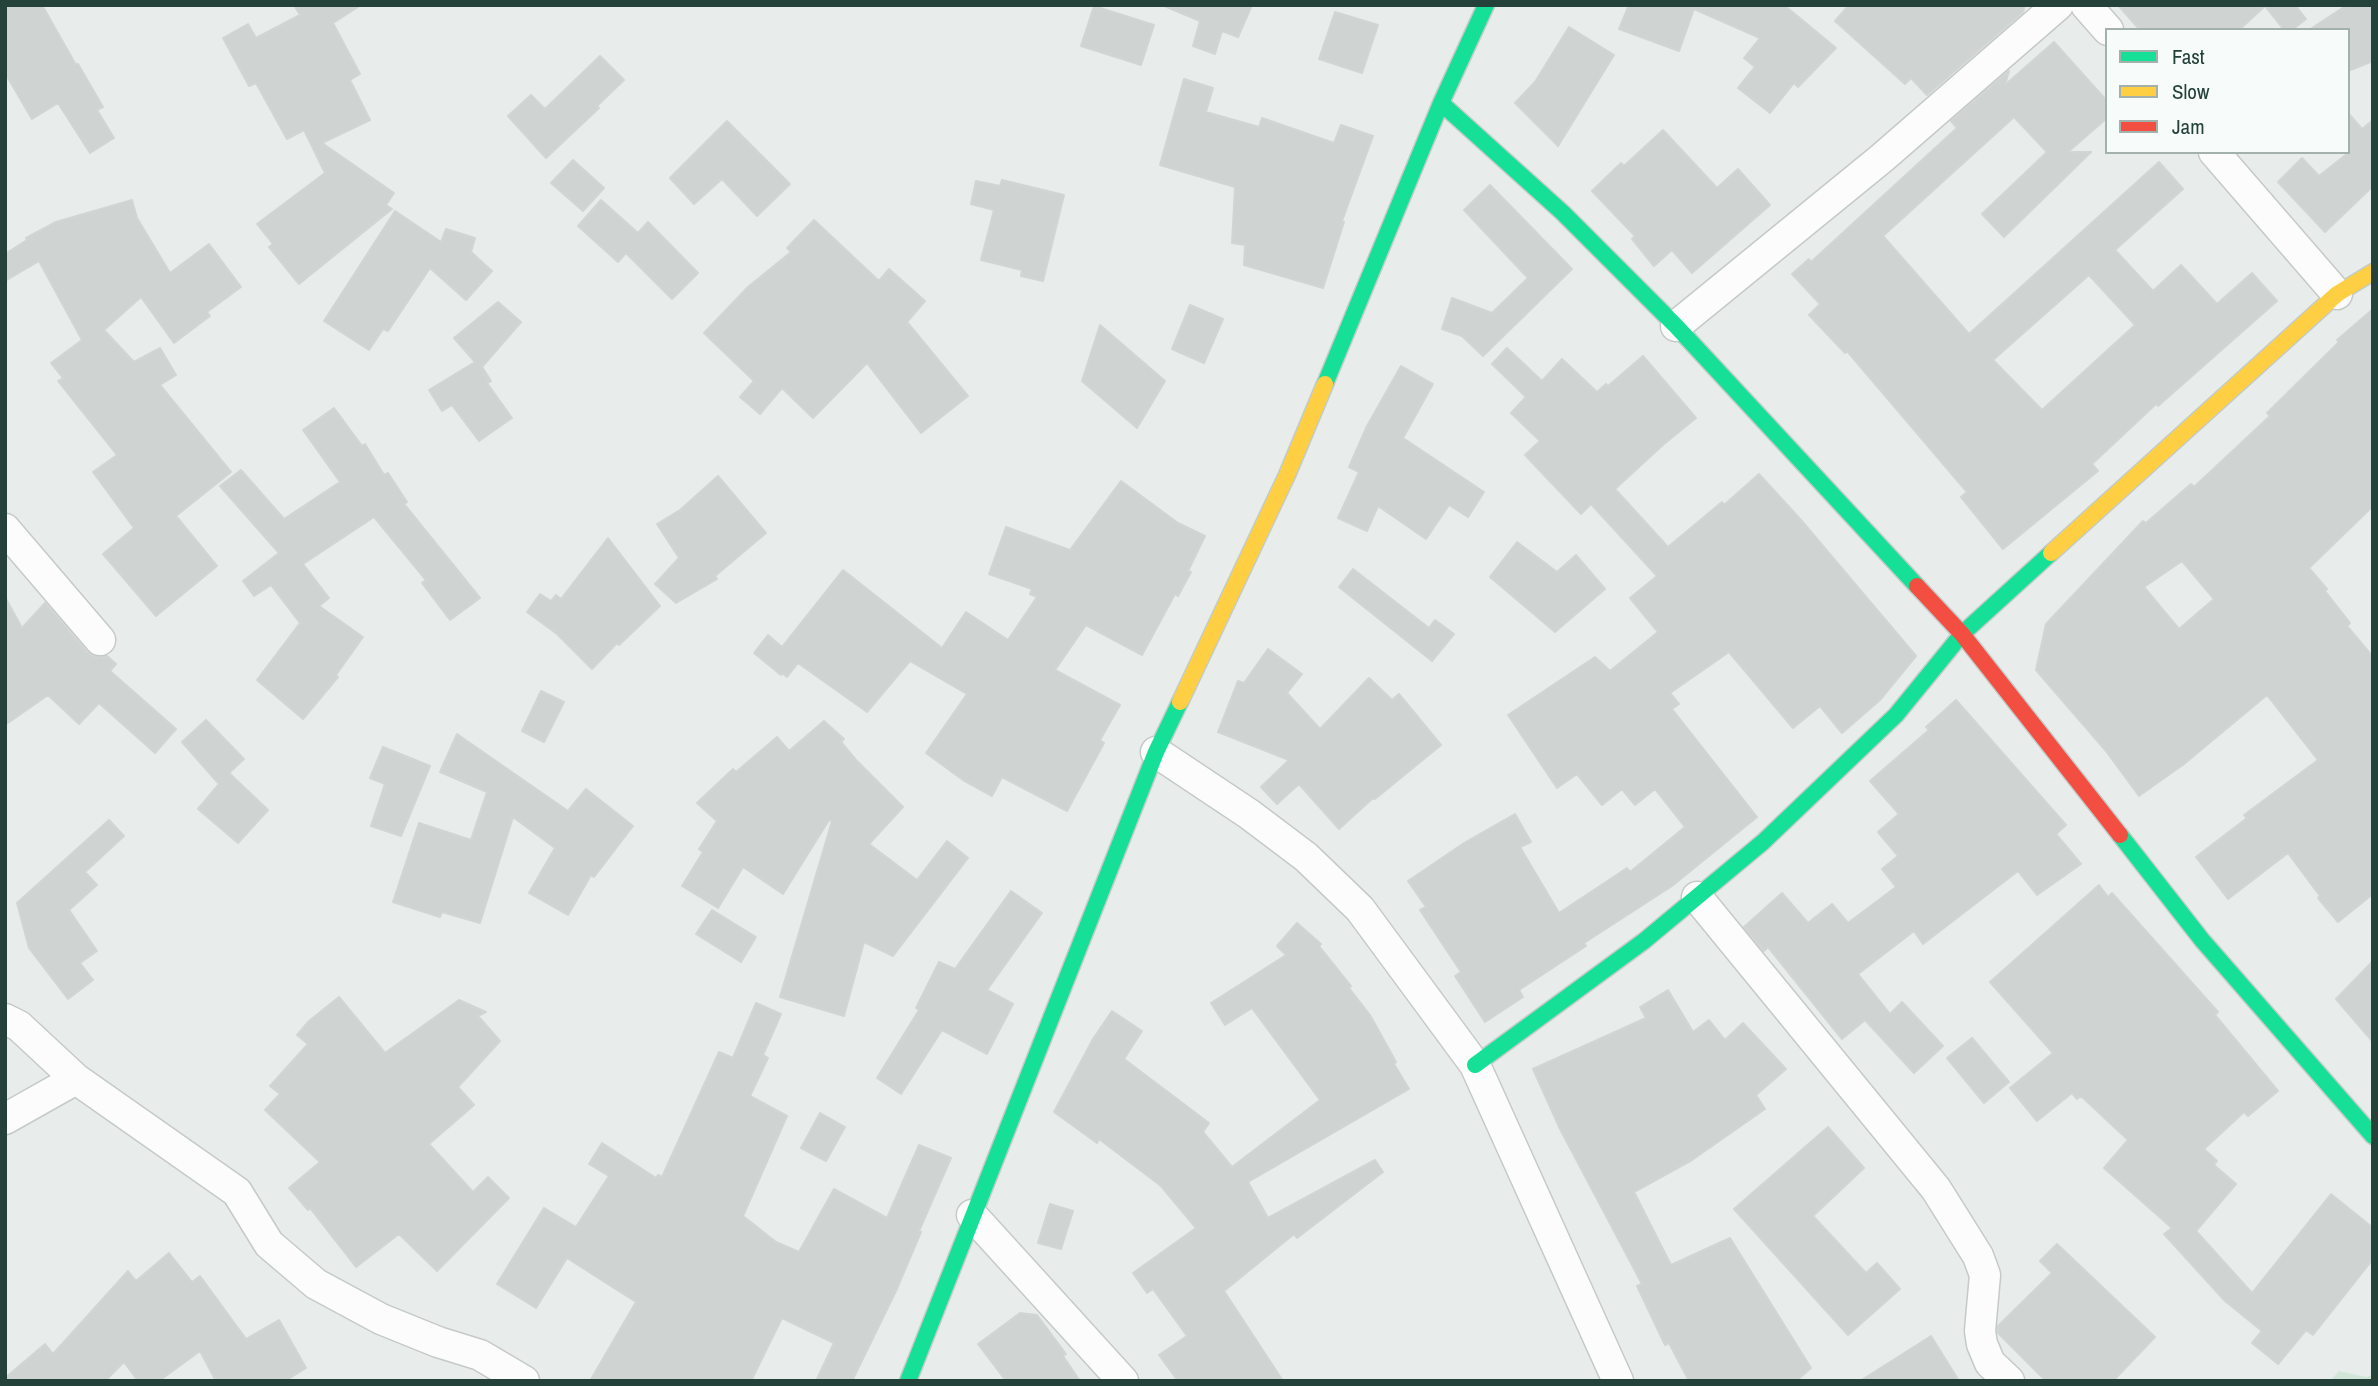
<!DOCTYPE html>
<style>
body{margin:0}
#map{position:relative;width:2378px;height:1386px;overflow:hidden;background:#e8edeb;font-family:"Archivo Narrow",sans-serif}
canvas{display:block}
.frame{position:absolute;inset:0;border:7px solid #24423a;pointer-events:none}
.legend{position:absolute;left:2105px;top:28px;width:245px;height:126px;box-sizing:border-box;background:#f7fbf9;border:2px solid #a3b1ad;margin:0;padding:9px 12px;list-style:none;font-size:21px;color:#24423a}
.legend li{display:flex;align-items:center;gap:14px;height:35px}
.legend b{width:35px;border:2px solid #a3b1ad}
</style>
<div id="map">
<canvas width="2378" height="1386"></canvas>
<div class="frame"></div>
<ul class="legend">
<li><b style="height:9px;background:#16e098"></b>Fast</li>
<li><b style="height:9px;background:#ffcf43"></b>Slow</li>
<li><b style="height:9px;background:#f24e42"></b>Jam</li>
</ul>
</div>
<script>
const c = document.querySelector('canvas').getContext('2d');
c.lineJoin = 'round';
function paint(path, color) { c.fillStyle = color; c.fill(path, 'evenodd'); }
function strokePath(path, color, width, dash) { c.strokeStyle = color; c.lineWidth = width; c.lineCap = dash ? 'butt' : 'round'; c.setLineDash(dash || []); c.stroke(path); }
paint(new Path2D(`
 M2339,1371L2366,1377L2373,1375V1381H2330Z`), '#d1e6d8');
const building = new Path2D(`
 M5,5H42L76,65L78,64L103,107L97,110L114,138L90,153L58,103L32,119L5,73Z
 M294,5H361L333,23L360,74L350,80L370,120L322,143L394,193L386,205L392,209L299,284L269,247L273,244L257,224L325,173L304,130L287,139L256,83L249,86L223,38L248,24L256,38L300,15Z
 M1162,5H1252L1238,37L1222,31L1215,54L1193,46L1200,21Z
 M1629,5H1784L1836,48L1798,87L1794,83L1770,113L1738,88L1755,67L1744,58L1760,38L1694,9L1679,51L1619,29Z
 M1849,5H2025L2023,12L1927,95L1911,78L1905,84L1835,21Z
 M2118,5H2295L2306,19L2292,30H2284L2265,6L2239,30H2140Z
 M2347,5H2373V61L2348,71V30H2309Z
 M1094,6L1154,25L1141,65L1081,46Z
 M1335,12L1378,25L1362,73L1319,59Z
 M1569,27L1614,55L1558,146L1515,103L1535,82Z
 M2054,42L2107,101V118L2068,152H2091L2004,237L1982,214L2047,152L2014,117L1883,236L1969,334L2159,162L2183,189L2115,250L2153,291L2181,265L2217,304L2252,273L2277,301L2158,406L2156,404L2092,464L2098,471L2003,549L1961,497L1967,492L1847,351L1845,353L1809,315L1820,304L1792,274L1809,259L1811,262L1957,128L1951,121L2009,71L2005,85ZM2089,275L2135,325L2042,410L1993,360Z
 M600,56L624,80L597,106L599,108L546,158L508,116L531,95L545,109Z
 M1184,79L1213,88L1206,112L1259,127L1262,118L1334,143L1341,125L1373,136L1342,221L1344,222L1323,288L1244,265L1245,245L1232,243L1235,187L1160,165Z
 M2348,113L2362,129L2373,120V186L2325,232L2278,182L2302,158L2319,176L2348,153Z
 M727,121L790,184L757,216L722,179L694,204L670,178Z
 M1663,130L1717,188L1738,169L1770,205L1692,273L1672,250L1654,266L1632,239L1635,236L1592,191L1621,163L1624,166Z
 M573,160L604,188L583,211L551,183Z
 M1002,180L1064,195L1043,281L1021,276L1022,270L981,260L994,210L971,204L976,181L1000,186Z
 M1490,185L1572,269L1483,356L1462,336L1442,329L1452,298L1492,313L1528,278L1464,210Z
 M132,200L137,218L170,273L209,244L241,287L207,312L210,316L174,343L141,297L104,330L134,362L160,348L176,375L160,385L231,472L176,516L217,566L156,616L103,554L134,528L93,472L117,455L58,381L63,378L51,363L82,340L39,261L5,281V254L27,240L26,238L56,222Z
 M601,200L638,233L648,222L698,273L672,299L626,253L618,262L578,226Z
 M395,211L441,242L446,229L475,238L471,252L492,271L466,300L430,268L388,331L383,329L369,350L324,321Z
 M814,220L879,281L889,269L925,301L907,322L968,396L921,433L867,363L813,418L782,388L760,414L740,397L754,381L704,333L748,287L791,252L787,248Z
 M498,302L521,322L482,367L491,381L487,383L512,418L479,441L452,405L442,411L429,390L475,362L454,338Z
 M1190,305L1223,319L1204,363L1172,349Z
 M2373,309V506L2309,568L2327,589L2325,591L2350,623L2347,626L2373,657V894L2338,922L2318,898L2320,896L2288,853L2228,899L2196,857L2247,818L2244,815L2318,760L2267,695L2184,764L2139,796L2106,751L2036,670L2046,624L2143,521L2146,523L2191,484L2194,487L2270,416L2267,413L2339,342L2337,340ZM2182,561L2214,599L2179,629L2144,587Z
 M1100,325L1165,381L1137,428L1082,381Z
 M1507,348L1542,381L1562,359L1597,392L1606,384L1608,386L1643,356L1696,418L1664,444L1615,489L1668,547L1722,502L1724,505L1759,474L1801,520L1916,656L1880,700L1842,733L1820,706L1793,728L1729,652L1670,693L1679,704L1672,709L1757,817L1672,886L1584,943L1586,946L1519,990L1523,997L1485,1022L1455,976L1461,972L1420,910L1426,907L1408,881L1464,843L1515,814L1531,842L1520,847L1559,913L1627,868L1630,872L1685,827L1655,789L1635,805L1622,789L1602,805L1577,774L1557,788L1508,715L1595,657L1610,671L1658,632L1630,598L1657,576L1591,504L1581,514L1525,455L1540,441L1511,413L1526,397L1492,364Z
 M1401,366L1433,384L1403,438L1484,492L1468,517L1449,505L1426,539L1378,506L1367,531L1338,518L1359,472L1349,467L1367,426Z
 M334,408L362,446L365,444L384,475L388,473L407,502L404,504L480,598L450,620L422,583L426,580L374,517L303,564L329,598L319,606L363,637L336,675L338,677L303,719L257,680L300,623L271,585L254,596L243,581L279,553L220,486L241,470L284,519L340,482L303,430Z
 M718,476L766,533L715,576L717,579L676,603L655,584L679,558L657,524L680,510Z
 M1121,481L1178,523L1205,536L1188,571L1191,572L1178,596L1175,594L1142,655L1086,625L1055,670L1120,705L1100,740L1104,743L1067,811L1002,777L992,796L963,780L926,753L967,694L910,661L867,712L798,663L787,677L782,673L781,675L754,653L768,635L782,647L843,570L942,648L966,612L1008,640L1037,597L1030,594L1032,589L989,574L1006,527L1070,550Z
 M608,538L660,606L619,645L617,643L592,669L557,634L527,612L540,594L551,601L556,595L561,599Z
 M1517,542L1557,572L1576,555L1605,589L1555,632L1490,577Z
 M1353,569L1429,628L1435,620L1454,634L1432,661L1339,587Z
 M5,597L22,628L45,603L87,652L95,657L107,656L116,664L110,671L176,729L155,753L99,703L79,724L48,695L5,725Z
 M1268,649L1302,674L1287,693L1320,729L1369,678L1392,700L1399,694L1441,745L1375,799L1373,798L1339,829L1299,784L1277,804L1261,787L1289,760L1218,732L1238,681L1244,683Z
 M541,691L564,702L544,742L522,731Z
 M1956,700L2066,825L2056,834L2081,864L2037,895L2018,871L1923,944L1914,931L1858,974L1890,1014L1902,1002L1943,1046L1914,1073L1865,1020L1842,1039L1768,947L1764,951L1744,927L1782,893L1808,923L1832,904L1848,923L1896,887L1882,869L1898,856L1878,832L1899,814L1870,781L1929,730L1926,727Z
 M206,720L244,759L229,773L268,810L238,843L198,809L219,784L182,742Z
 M824,721L844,739L841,742L856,760L903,807L869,844L917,880L947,841L968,858L893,956L864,942L844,1016L780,997L832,821L829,820L783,894L743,867L718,908L682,886L703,852L699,849L717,821L697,803L733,769L736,772L777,737L789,751Z
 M457,734L568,811L586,789L633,826L594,877L591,875L568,915L529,893L555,848L513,817L480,923L442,912L440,917L393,902L419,823L471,840L487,792L440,772Z
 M383,747L430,766L401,836L371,826L385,784L370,778Z
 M109,820L124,836L85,872L97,885L69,910L97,951L80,963L93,980L68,999L29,948L17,903Z
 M2099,885L2108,897L2112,893L2218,1012L2215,1015L2278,1091L2248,1116L2244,1112L2204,1149L2217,1161L2214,1165L2236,1184L2196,1231L2252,1293L2331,1194L2373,1228V1259L2313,1335L2306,1330L2278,1364L2252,1343L2262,1331L2225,1301L2164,1234L2172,1228L2104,1168L2128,1140L2081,1096L2077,1099L2072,1093L2037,1121L2010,1088L2053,1053L1990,982Z
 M1011,891L1042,913L987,990L1013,1004L987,1054L942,1030L901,1094L877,1078L919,1010L916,1008L939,962L955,969Z
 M712,910L756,937L741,962L696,934Z
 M1297,923L1321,944L1319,946L1351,986L1349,988L1370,1015L1396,1062L1394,1064L1409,1089L1248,1182L1268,1218L1375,1160L1383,1172L1297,1238L1294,1234L1224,1291L1283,1381H1178L1159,1355L1187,1336L1153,1289L1147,1293L1133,1273L1196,1228L1161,1186L1099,1139L1097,1143L1054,1112L1093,1039L1112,1011L1142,1031L1124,1059L1209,1123L1203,1132L1232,1167L1320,1100L1252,1008L1225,1025L1211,1003L1286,955L1277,946Z
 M2373,961V1042L2336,999Z
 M1668,990L1693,1032L1709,1020L1725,1040L1743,1023L1786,1069L1756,1095L1765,1109L1692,1160L1634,1192L1671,1265L1730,1238L1811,1368L1796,1381H1689L1669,1343L1665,1345L1637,1286L1642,1284L1560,1129L1533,1069L1646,1018L1640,1007Z
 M339,997L385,1053L459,1000L486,1012L478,1016L500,1041L458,1087L474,1105L429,1144L473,1192L488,1177L509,1198L437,1271L399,1234L356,1267L310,1208L308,1210L289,1188L320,1162L265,1110L280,1094L270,1086L308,1044L297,1035L309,1021Z
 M756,1003L781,1014L763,1055L768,1058L750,1096L787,1116L743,1216L776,1242L799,1252L834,1189L887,1218L919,1145L951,1158L919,1231L921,1232L896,1291L852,1381H816L834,1343L782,1318L751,1381H590L636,1302L567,1258L536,1308L497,1284L544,1208L576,1227L609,1176L589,1164L602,1143L656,1178L658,1175L662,1177L719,1052L733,1058Z
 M1972,1038L2009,1082L1984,1103L1947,1058Z
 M820,1113L845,1127L826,1161L801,1148Z
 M1828,1127L1864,1168L1813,1216L1866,1273L1877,1263L1900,1289L1848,1335L1734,1209Z
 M1050,1204L1073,1211L1061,1249L1038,1243Z
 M2057,1244L2155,1337L2113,1381H2046L1998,1333V1326L2052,1273L2040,1261Z
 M169,1253L192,1282L200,1276L246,1339L279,1320L306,1368L285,1381H216L200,1351L159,1381H138L124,1362L105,1381H5V1378L45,1344L53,1354L128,1271L136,1281Z
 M1020,1313L1037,1315L1066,1354L1063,1356L1080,1381H1006L978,1344Z
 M1931,1336L1959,1381H1860Z`);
paint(building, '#cfd4d2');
strokePath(building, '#d1d6d4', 2);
const street = new Path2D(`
 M2086,5L2108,30
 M2214,152L2337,294
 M1676,326L1882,158L2058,5
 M5,529L100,640
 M1156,752L1249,814L1306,857L1360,909L1475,1065L1618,1381
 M1697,897L1936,1189L1978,1256L1985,1275L1980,1331L1982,1344L1990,1363L2009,1381
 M5,1019L19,1026L76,1079L237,1192L269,1244L316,1284L381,1319L438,1342L480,1355L524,1381
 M5,1119L76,1079
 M972,1215L1123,1381`);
const fast = new Path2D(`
 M1441,103L1563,213L1676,326L1917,586
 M1325,384L1441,103L1486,5
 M2120,835L2202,940L2373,1136
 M1475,1065L1644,941L1763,842L1896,715L1962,634L2051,553
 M908,1381L1156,752L1180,702`);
const slow = new Path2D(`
 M2051,553L2337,294L2373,272
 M1180,702L1287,475L1325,384`);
const jam = new Path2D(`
 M1917,586L1962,634L2120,835`);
strokePath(street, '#c5cac8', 33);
strokePath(fast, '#c3cbc8', 19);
strokePath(slow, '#c3cbc8', 19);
strokePath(jam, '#c3cbc8', 19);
strokePath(street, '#fcfcfc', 30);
strokePath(fast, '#16e098', 16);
strokePath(slow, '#ffcf43', 16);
strokePath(jam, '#f24e42', 16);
</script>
